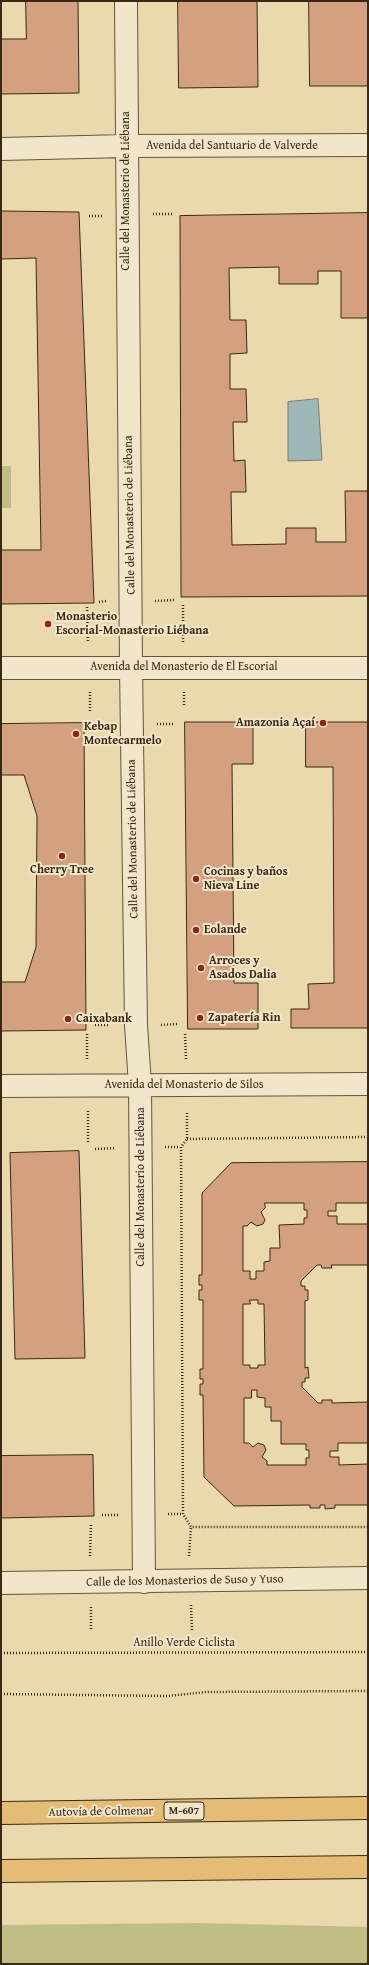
<!DOCTYPE html>
<meta charset="utf-8">
<style>
body{margin:0}
#map{position:relative;width:369px;height:1965px;overflow:hidden;background:#e9d9ad;font-family:"Gentium Book Plus",serif}
canvas{display:block}
.frame{position:absolute;inset:0;border:2px solid #3a2816;pointer-events:none}
</style>
<div id="map">
<canvas width="369" height="1965"></canvas>
<div class="frame"></div>
</div>
<script>
const c = document.querySelector('canvas').getContext('2d');
c.lineJoin = 'round';
function paint(path, color) { c.fillStyle = color; c.fill(path, 'evenodd'); }
function strokePath(path, color, width, dash) { c.strokeStyle = color; c.lineWidth = width; c.lineCap = dash ? 'butt' : 'round'; c.setLineDash(dash || []); c.stroke(path); }
function write(font, color, halo, rows, align = 'center') {
  c.font = font + ' "Gentium Book Plus",serif'; c.lineWidth = 4; c.setLineDash([]); c.textBaseline = 'middle'; c.strokeStyle = halo; c.fillStyle = color; for (const [text, x, y, turn = 0] of rows) {
    c.save(); c.translate(x, y); c.rotate((+turn || 0) * Math.PI / 180); c.textAlign = isNaN(turn) ? turn : align; if (halo) c.strokeText(text, 0, 0); c.fillText(text, 0, 0); c.restore();
  }
}
paint(new Path2D(`
 M1,466H11V508H1Z
 M198,1923L368,1927V1964H1V1925Z`), '#bfbd84');
const water = new Path2D(`
 M318,399L322,460L288,461V402Z`);
paint(water, '#9eb7b7');
strokePath(water, '#767e77', 1);
const building = new Path2D(`
 M26,1H78L79,93L1,94V39H26Z
 M178,1H257L258,87L179,88Z
 M309,1H368V86H310Z
 M1,211L79,212L94,603L1,604V550H41L36,258L1,259Z
 M368,213V318H341V271H318V284H279V267L229,268L230,320H246L247,353L230,354V389H246L247,422H233L234,461L245,460L246,492H231L232,545L286,544V528H316V542H346L345,491H368V596L181,597L180,216Z
 M185,722H253V764H232L234,983H258V1029H188Z
 M306,722H368V1028H291V1009H309L308,984L334,983L333,767H306Z
 M84,723L86,1030L1,1031V982H25L36,947L37,816L24,775H1V724Z
 M79,1151L85,1358L15,1359L10,1153Z
 M368,1162V1203H336V1211H328V1216H337V1224H368V1265H331L332,1268H322L321,1265H317L301,1281V1286H305V1290H308V1300L305,1301V1368L308,1367L309,1378H305V1382H302V1387L318,1403H322V1400H332V1403L368,1402V1443H338V1451H330V1457H339V1465L368,1464V1505H335V1508L325,1509V1505H320V1508H310V1505L234,1506L204,1477L203,1395H200V1384H203V1379H200V1369H203V1300H199V1290H202V1285H199V1275H202V1193L231,1163ZM265,1203H304V1210H307V1218H304V1224L279,1225L280,1248H270V1261L264,1262V1271H256V1279H250V1271H243V1226H247L251,1222L257,1226L263,1224L265,1220L261,1212L265,1208ZM250,1300H258V1304H264L265,1365H258V1368H250V1365H243V1304H250ZM252,1390H257V1397L265,1398V1407H271V1421H281V1444H306V1450H309V1458H306V1465H267V1461L262,1457L266,1450L264,1445L258,1443L253,1447L249,1443H244V1398H251Z
 M93,1455L94,1516L1,1518V1456Z`);
paint(building, '#d4a180');
strokePath(building, '#3a2816', 1);
const minor = new Path2D(`
 M126,1L131,667L136,1025L140,1085L144,1582
 M1,149L126,146L368,145
 M1,668H368
 M1,1086L368,1084
 M1,1583L368,1578`);
const highway = new Path2D(`
 M1,1813L368,1808
 M1,1871L368,1867`);
strokePath(minor, '#66543c', 24);
strokePath(highway, '#3a2816', 24);
strokePath(new Path2D(`
 M153,214H172
 M89,216H104
 M155,601L175,600
 M99,602L106,601
 M183,605V643
 M87,607L88,643
 M90,692V713
 M184,692V707
 M157,724H175
 M91,726H106
 M95,1025H110
 M161,1025L177,1024
 M87,1034V1060
 M185,1034L186,1059
 M88,1111V1144
 M187,1113V1139L181,1147L183,1514L191,1527H368
 M187,1139L368,1137
 M165,1147H180
 M95,1149L116,1148
 M168,1514H183
 M102,1515H119
 M90,1556L91,1523
 M189,1556L191,1527
 M191,1605L192,1630
 M91,1607V1631
 M1,1653L368,1652
 M1,1694L168,1696L206,1692L368,1691`), '#3a2816', 2.5, [1, 2]);
strokePath(minor, '#f1e6ca', 22);
strokePath(highway, '#e4bc76', 22);
for (const [x, y, r, color] of [
 [48,624,4,"#8f2418"],
 [323,723,4,"#8f2418"],
 [76,734,4,"#8f2418"],
 [62,856,4,"#8f2418"],
 [196,879,4,"#8f2418"],
 [196,930,4,"#8f2418"],
 [201,968,4,"#8f2418"],
 [200,1018,4,"#8f2418"],
 [68,1019,4,"#8f2418"]
]) { const dot = new Path2D(); dot.arc(x, y, r, 0, 2 * Math.PI); c.fillStyle = color; c.fill(dot); strokePath(dot, '#f1e6ca', 1.5); }
for (const [x, y, w] of [
 [184,1811,40]
]) { const box = new Path2D(); box.roundRect(x - w / 2, y - 9, w, 18, 3); c.fillStyle = '#f1e6ca'; c.fill(box); strokePath(box, '#3a2816', 1); }
write('bold 11px', '#3a2816', null, [
 ["M-607",184,1811]
]);
write('12px', '#3a2816', '#f1e6ca', [
 ["Avenida del Santuario de Valverde",232,146],
 ["Calle del Monasterio de Liébana",126,191,-90],
 ["Calle del Monasterio de Liébana",130,515,-91],
 ["Avenida del Monasterio de El Escorial",184,667],
 ["Calle del Monasterio de Liébana",133,839,-91],
 ["Avenida del Monasterio de Silos",184,1085],
 ["Calle del Monasterio de Liébana",141,1187,-90],
 ["Calle de los Monasterios de Suso y Yuso",185,1581,-1],
 ["Anillo Verde Ciclista",184,1643],
 ["Autovía de Colmenar",101,1812,-1]
]);
write('bold 12px', '#3a2816', '#f1e6ca', [
 ["Monasterio",56,617],
 ["Escorial-Monasterio Liébana",56,631],
 ["Amazonia Açaí",315,723,"right"],
 ["Kebap",84,727],
 ["Montecarmelo",84,741],
 ["Cherry Tree",62,870,"center"],
 ["Cocinas y baños",204,872],
 ["Nieva Line",204,886],
 ["Eolande",204,930],
 ["Arroces y",209,961],
 ["Asados Dalia",209,975],
 ["Zapatería Rin",208,1018],
 ["Caixabank",76,1019]
], 'left');
</script>
